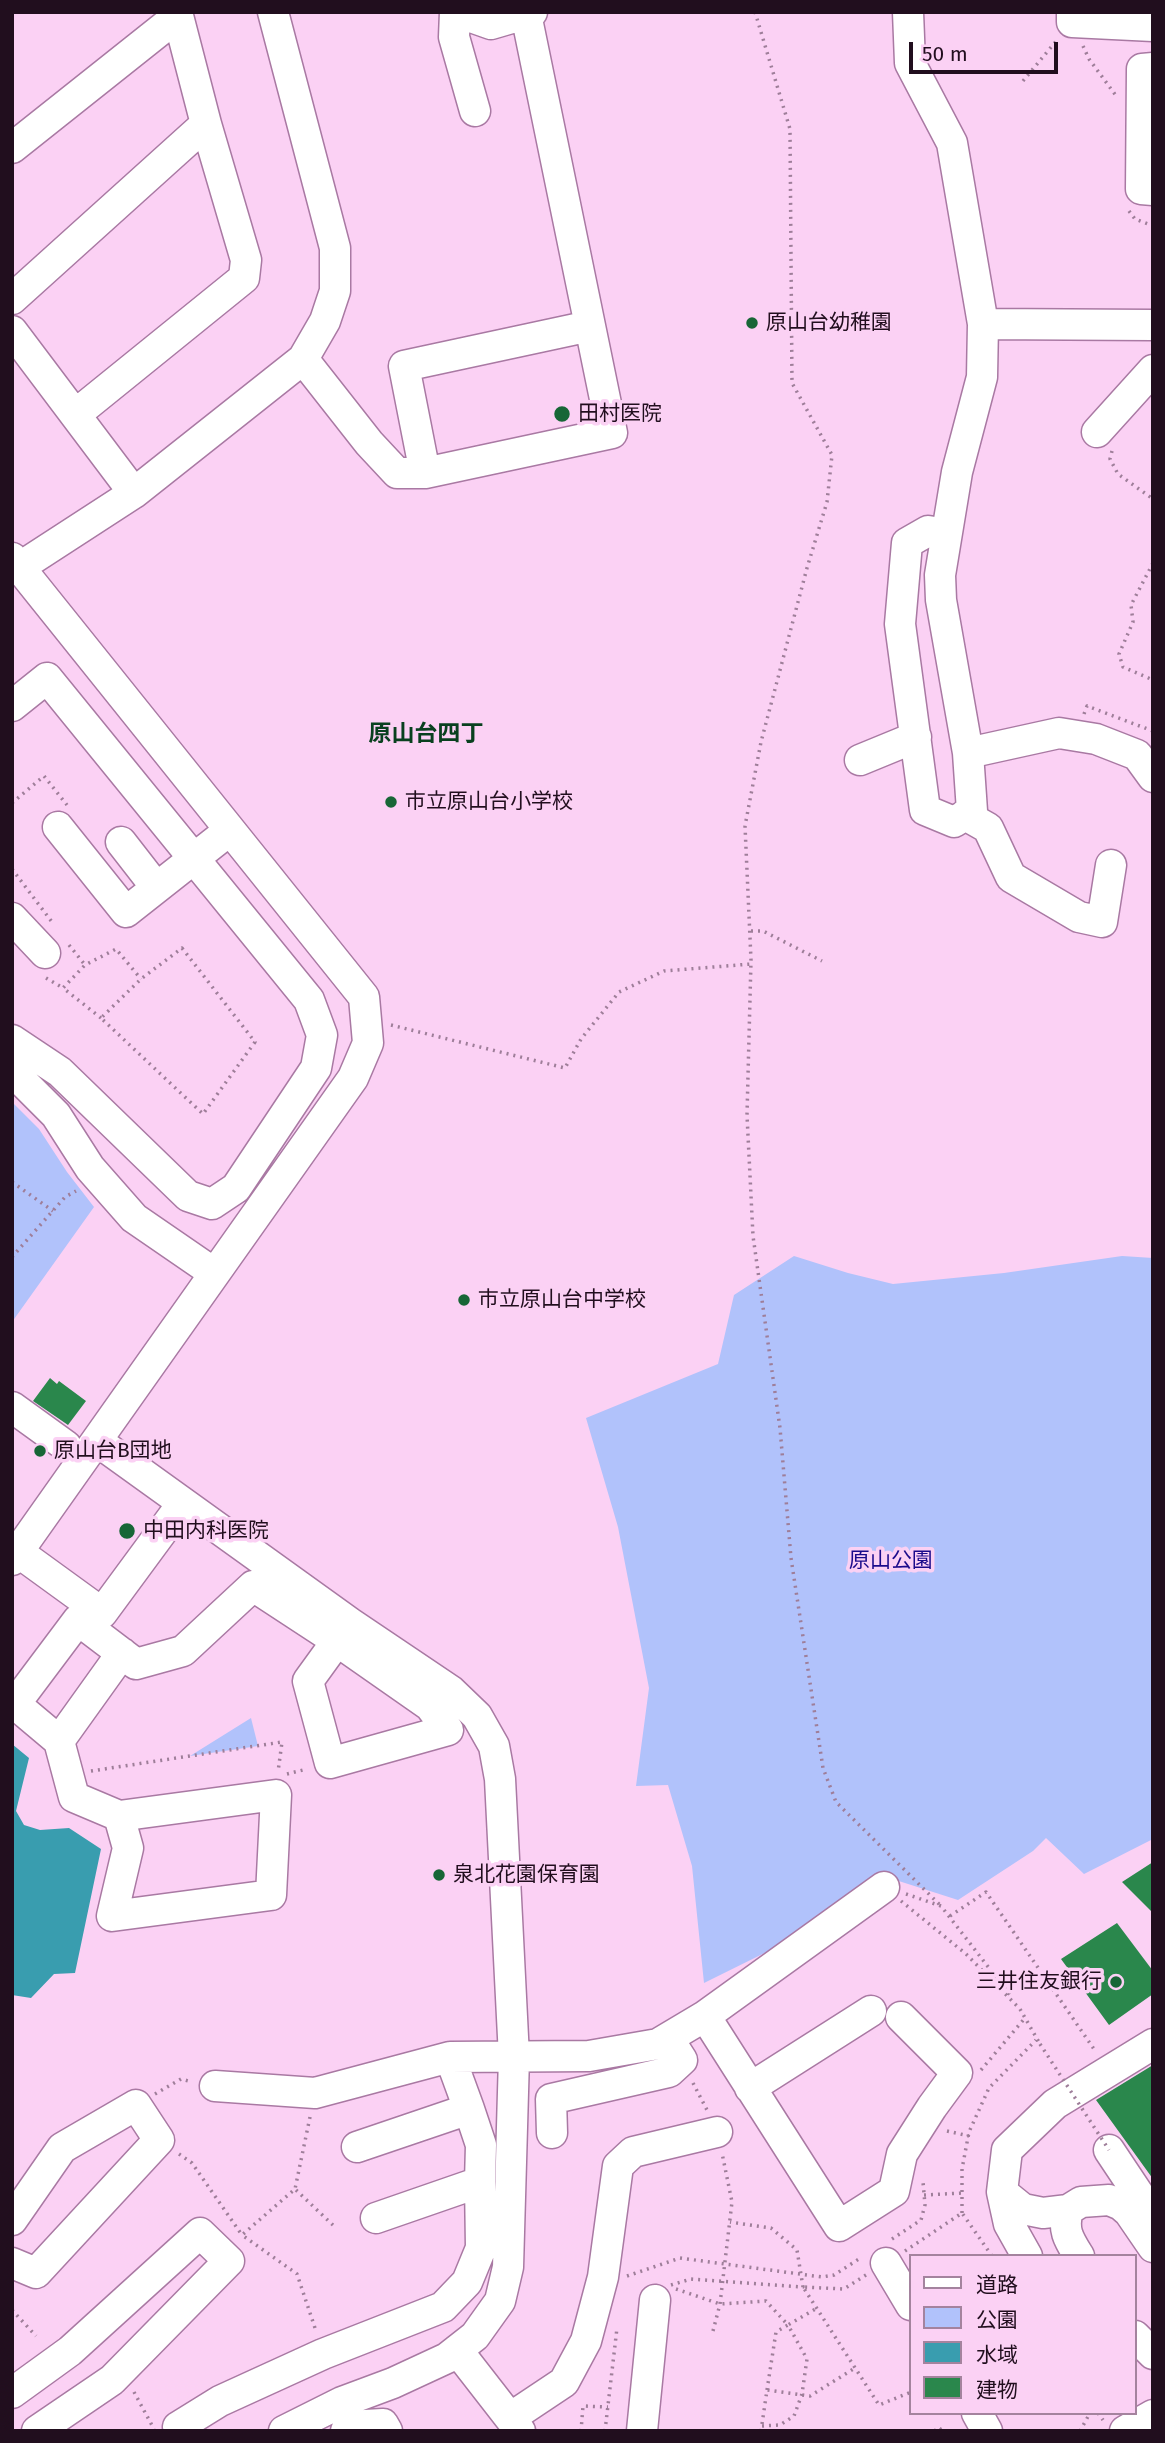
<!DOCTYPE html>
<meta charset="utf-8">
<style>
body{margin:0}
#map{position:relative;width:1165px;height:2443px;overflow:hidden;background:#fbd1f4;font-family:"Fira Sans","Noto Sans JP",sans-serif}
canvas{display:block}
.frame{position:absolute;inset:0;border:14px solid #210e1e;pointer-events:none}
.legend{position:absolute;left:909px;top:2254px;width:228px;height:161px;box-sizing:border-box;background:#fbd1f4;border:2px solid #a4839e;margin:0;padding:9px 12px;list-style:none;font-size:21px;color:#210e1e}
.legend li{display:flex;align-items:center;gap:14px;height:35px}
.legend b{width:35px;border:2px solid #a4839e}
.scale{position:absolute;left:909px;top:42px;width:149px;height:32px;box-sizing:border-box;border:4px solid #210e1e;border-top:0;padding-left:9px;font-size:21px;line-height:24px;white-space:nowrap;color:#210e1e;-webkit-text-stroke:5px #fbd1f4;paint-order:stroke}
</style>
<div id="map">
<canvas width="1165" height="2443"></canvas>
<div class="frame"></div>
<ul class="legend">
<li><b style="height:9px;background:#fff"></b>道路</li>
<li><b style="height:19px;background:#b1c2fb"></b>公園</li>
<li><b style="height:19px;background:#399daf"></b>水域</li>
<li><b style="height:19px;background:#2a874c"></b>建物</li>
</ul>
<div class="scale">50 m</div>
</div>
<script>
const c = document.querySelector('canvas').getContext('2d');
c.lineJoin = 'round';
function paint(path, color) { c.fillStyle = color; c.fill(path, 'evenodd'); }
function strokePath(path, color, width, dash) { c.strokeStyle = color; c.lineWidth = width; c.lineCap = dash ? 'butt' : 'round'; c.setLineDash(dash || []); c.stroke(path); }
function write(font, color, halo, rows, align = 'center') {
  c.font = font + ' "Fira Sans","Noto Sans JP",sans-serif'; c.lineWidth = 7; c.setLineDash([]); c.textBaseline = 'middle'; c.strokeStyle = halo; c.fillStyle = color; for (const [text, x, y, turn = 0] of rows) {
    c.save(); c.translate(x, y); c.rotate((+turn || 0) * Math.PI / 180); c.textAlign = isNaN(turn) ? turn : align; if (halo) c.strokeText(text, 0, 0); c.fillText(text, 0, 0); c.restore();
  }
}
paint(new Path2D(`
 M12,1102L39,1129L67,1172L94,1207L12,1322Z
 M794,1256L848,1273L893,1284L1004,1273L1122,1256L1153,1258V1839L1084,1874L1046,1838L1033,1851L958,1900L880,1875L803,1934L704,1983L692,1866L668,1785L636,1786L649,1688L618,1527L586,1418L718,1364L734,1295Z
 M251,1718L258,1746L190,1756Z`), '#b1c2fb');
paint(new Path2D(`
 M12,1744L29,1758L16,1811L24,1825L40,1830L69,1828L101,1849L75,1973L54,1974L31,1998L12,1995Z`), '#399daf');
paint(new Path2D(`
 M50,1378L57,1384L59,1381L86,1401L68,1425L33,1401Z
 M1153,1862V1913L1122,1882Z
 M1117,1923L1153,1971V1994L1109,2025L1061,1959Z
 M1153,2065V2179L1096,2100Z`), '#2a874c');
const minor = new Path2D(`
 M455,12L454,37L475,111
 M457,12L491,24L532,12
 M908,12L910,63L952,143L983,324L982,377L957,472L940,575L941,600L968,753L972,811L954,822L925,810L900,624L907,543L928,531L946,534
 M1072,12V22L1153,26
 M1153,68L1142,69L1141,189L1153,190
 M12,148L178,16
 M12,299L206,124
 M983,324L1153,325
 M12,331L134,493
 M303,359L369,443L397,473H425L612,433L526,14
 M76,414L244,278L246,260L206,124L177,12
 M1097,432L1153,370
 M425,473L404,366L590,326
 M12,558L364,997L368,1043L353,1078L12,1560
 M20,567L134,493L303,359L325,321L335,291V248L273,12
 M12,706L47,678L309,1000L322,1035L316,1068L236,1188L212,1204L188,1196L60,1072L12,1040
 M968,753L1059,733L1096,739L1137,755L1153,777
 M860,760L916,737
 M965,815L988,828L1011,877L1079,917L1102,922L1111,865
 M58,827L126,912L230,830
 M121,842L156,887
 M12,918L45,953
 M12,1071L56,1115L90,1168L134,1218L214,1273
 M12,1407L66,1446
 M97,1441L350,1623L451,1691L477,1716L494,1746L500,1779L514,2057L508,2267L500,2301L475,2336L447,2358L393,2383L342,2402L284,2431
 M18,1552L102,1613L183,1503
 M122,1653L59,1741L15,1704L78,1620L136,1664L183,1651L253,1586L337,1641L430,1706L448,1730L330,1763L308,1681L350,1623
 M59,1741L74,1797L119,1816
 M276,1795L271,1895L112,1916L128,1848L119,1816Z
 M705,2016L839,2226L894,2191L902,2154L932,2107L957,2073L901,2017
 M215,2086L315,2093L450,2057L589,2056L658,2044L705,2016L884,1887
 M750,2088L871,2011
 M552,2133L551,2099L669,2072L682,2060L668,2038
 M357,2147L469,2109L450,2057
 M1109,2150L1153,2216
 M1002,2192L1023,2209L1043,2213L1068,2210L1081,2202L1109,2200L1121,2205L1129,2212L1153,2247
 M1068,2210C1062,2230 1069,2240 1079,2256
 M376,2218L480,2182L481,2145L469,2109
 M12,2220L62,2148L136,2105L159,2140L36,2273L12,2263
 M1027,2256L1009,2224L1002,2192L1007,2150L1055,2104L1153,2044
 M886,2263L911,2305
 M1135,2336L1153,2354
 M457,2350L520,2431
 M12,2393L70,2351L200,2233L229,2261L112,2380L37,2431
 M977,2413L987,2431
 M510,2418L564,2382L586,2341L603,2277L618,2166L633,2152L717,2132
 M181,2431L178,2427L220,2401L323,2354L443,2307L467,2282L481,2248L480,2182
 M346,2431L348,2426L383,2424L387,2431
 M642,2431L655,2300
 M1125,2431L1153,2415`);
strokePath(minor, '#a979a3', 33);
strokePath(new Path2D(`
 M755,12L790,129L792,383L832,455L827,502L807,568L761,742L745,826L751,960L747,1115L753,1236L780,1428L791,1558L823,1768L836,1802L941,1906
 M1083,46L1089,59L1117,97
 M1023,81L1057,40
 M1129,211L1135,219L1153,226
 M1112,451L1110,459L1118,474L1153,499
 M1153,563L1131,605L1133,622L1119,654L1123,667L1153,680
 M1084,714L1087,706L1153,731
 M12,803L44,776L67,805
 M12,869L52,922
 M751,931H763L822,961
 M69,945L85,965
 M182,948L255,1042L203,1114L101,1018L141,979Z
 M46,978L63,988
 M101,1018L63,988L85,965L116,949L141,979
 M391,1025L565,1068L581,1039L619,992L664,971L751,964
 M12,1182L53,1211
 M12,1257L65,1197L76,1191
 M12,1468V1473
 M91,1771L282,1742L278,1772
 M287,1774L307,1769
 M906,1894L941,1906L1010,1995
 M901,1901L966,1954L1020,2009L1040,2044
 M950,1916L986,1892L1096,2052
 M981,2070L1025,2018
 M693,2083L707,2110
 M155,2094L181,2079L192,2082
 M310,2117L295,2189L242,2235L297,2274L316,2331
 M947,2131L969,2136
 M179,2154L192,2163L242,2235
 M296,2190L335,2227
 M924,2195L962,2193
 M962,2213V2169L969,2132L989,2088L1036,2040
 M892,2239L921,2220L925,2205L923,2182
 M905,2251L962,2213L992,2256
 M866,2275L844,2289L803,2287L879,2405L911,2392
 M627,2276L680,2258L822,2277L834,2275L862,2257
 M671,2285L691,2279L803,2287L797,2250L771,2228L730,2222
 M676,2289L720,2304L766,2301L788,2325L817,2308
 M12,2310L36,2336
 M713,2331L720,2304L732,2202L722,2153
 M134,2392L154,2429
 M1098,2413L1103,2420
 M762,2426L780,2425L794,2416L802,2394L807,2359L788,2325L776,2332L767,2390
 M581,2431L583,2406L608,2407
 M605,2431L617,2328
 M761,2431L767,2390L810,2396L855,2368
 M935,2431L938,2427L943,2431
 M1080,2431L1090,2413`), '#9e7e99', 3.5, [2, 5]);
strokePath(minor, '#fff', 30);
strokePath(new Path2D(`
 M1040,2044L1109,2150`), '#9e7e99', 3.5, [2, 5]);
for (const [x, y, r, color] of [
 [752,323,7,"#176636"],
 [562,414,9,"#176636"],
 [391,802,7,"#176636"],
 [464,1300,7,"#176636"],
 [40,1451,7,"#176636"],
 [127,1531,9,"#176636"],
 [439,1875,7,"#176636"],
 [1116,1982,7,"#176636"]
]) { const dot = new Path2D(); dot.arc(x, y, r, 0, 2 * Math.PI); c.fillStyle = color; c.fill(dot); strokePath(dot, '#fbd1f4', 2.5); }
write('21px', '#210e1e', '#fbd1f4', [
 ["原山台幼稚園",766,323],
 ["田村医院",578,414],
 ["市立原山台小学校",405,802],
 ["市立原山台中学校",478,1300],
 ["原山台B団地",54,1451],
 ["中田内科医院",143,1531],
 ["泉北花園保育園",453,1875],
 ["三井住友銀行",1102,1982,"right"]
], 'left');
write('21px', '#1a0b8b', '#fbd1f4', [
 ["原山公園",891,1561]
]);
write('bold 23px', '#09401f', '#fbd1f4', [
 ["原山台四丁",426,735]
]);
</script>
